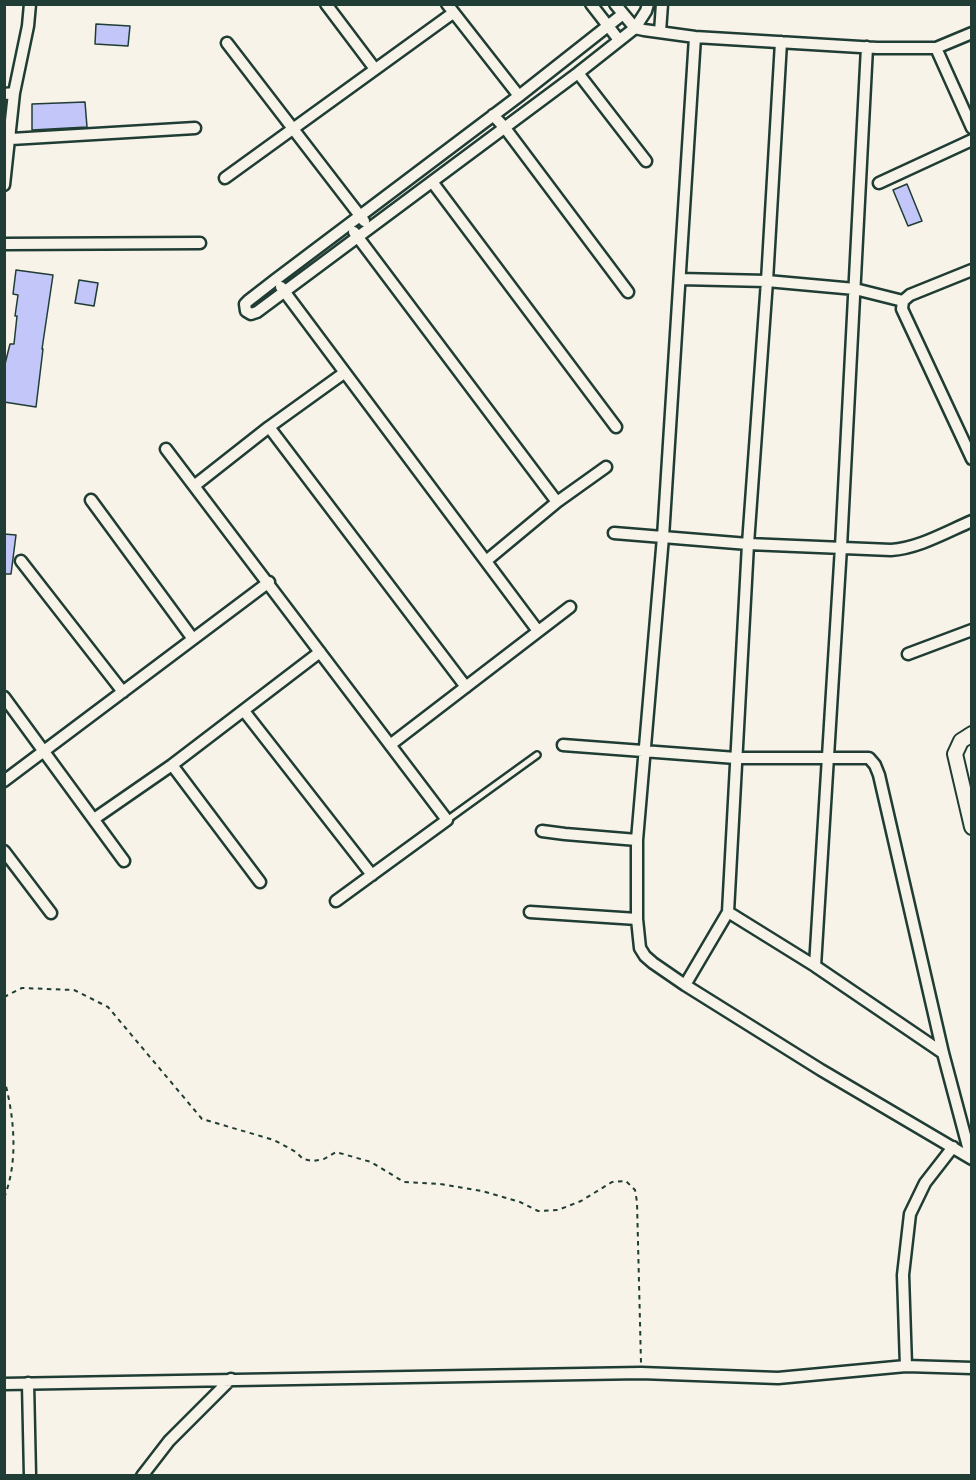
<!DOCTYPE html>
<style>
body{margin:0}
#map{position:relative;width:976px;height:1480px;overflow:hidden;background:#f7f3e8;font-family:Mali,sans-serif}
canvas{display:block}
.frame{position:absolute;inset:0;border:6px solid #1f3d34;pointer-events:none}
</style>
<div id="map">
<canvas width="976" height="1480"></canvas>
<div class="frame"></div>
</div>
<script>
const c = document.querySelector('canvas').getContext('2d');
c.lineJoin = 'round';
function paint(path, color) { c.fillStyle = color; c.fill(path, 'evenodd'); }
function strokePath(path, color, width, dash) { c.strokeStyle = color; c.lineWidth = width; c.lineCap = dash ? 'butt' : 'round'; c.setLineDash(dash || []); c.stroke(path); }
const building = new Path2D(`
 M96,24L130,26L128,46L95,44Z
 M85,102L87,127L32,130V104Z
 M907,184L922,221L908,226L893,190Z
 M16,270L53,275L42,349H43L36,407L4,402V368L10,344H14L17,316H15L18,295L13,294Z
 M79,280L98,283L94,306L75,303Z
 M4,534L16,535L11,574H4Z`);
paint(building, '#c2c6f8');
strokePath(building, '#1f3d34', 1.5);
const service = new Path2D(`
 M447,820L537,755`);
const minor = new Path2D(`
 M326,4L375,69
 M447,4L519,96
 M591,4L619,40
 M615,4L635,28L644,30L695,37L877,48H936
 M623,14L519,96L275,280L248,301L245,304L246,311L251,314L257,312L578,73L635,28L646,11L648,4
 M660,32L662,4
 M972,33L936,48L972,128
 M695,37L663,537L637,840V919L640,948L645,956L653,963L685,985L821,1070L972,1159
 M227,43L364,221
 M578,73L646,161
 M4,94L14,93L28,26L30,4
 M493,115L505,128L628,292
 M11,139L195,128
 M225,178L453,13
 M433,183L616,427
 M879,183L972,140
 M4,185L14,93
 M354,232L557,502
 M4,244L200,243
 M680,279L767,281L855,289L903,301L910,295L972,270
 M281,287L538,631
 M903,301L902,309L972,459
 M269,427L466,687
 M166,449L194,486L269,427L344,373
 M194,486L447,820L336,901
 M91,500L193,639
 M614,533L748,544L891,550C919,548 946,532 972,521
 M21,561L123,692
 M486,561L557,502L606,467
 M908,654L972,630
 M4,697L124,861
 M244,711L372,875
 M390,745L570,607
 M563,745L736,758H869L875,765L879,775L943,1053L971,1158
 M172,765L260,882
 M4,781L269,582
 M94,819L172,765L320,652
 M542,831L565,834L637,840
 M4,851L51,913
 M530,912L637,919
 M728,912L815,966L943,1053
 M815,966L841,547L867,47
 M685,985L728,912L748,544L767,281L781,42
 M906,1366L972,1368
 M28,1383L30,1476
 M4,1384L641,1373L778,1378L906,1366L903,1275L910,1214L925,1183L953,1147
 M142,1476L169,1441L231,1379`);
const tertiary = new Path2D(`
 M972,734L961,741L955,754L972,827`);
strokePath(service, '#1f3d34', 10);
strokePath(minor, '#1f3d34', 15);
strokePath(tertiary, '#1f3d34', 18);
strokePath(new Path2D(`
 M4,997L22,988L74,990L108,1007L202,1119L274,1140L296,1152L303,1159L313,1161L324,1159L336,1152L371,1162L404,1182L440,1184L482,1191L520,1202L538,1211L558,1210L581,1201L612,1182L626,1181L635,1190L637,1202L641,1363
 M4,1078C14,1116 19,1160 4,1198`), '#1f3d34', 2, [4.5, 4.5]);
strokePath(service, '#f7f3e8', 5);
strokePath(minor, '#f7f3e8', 10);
strokePath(tertiary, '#f7f3e8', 14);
</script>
